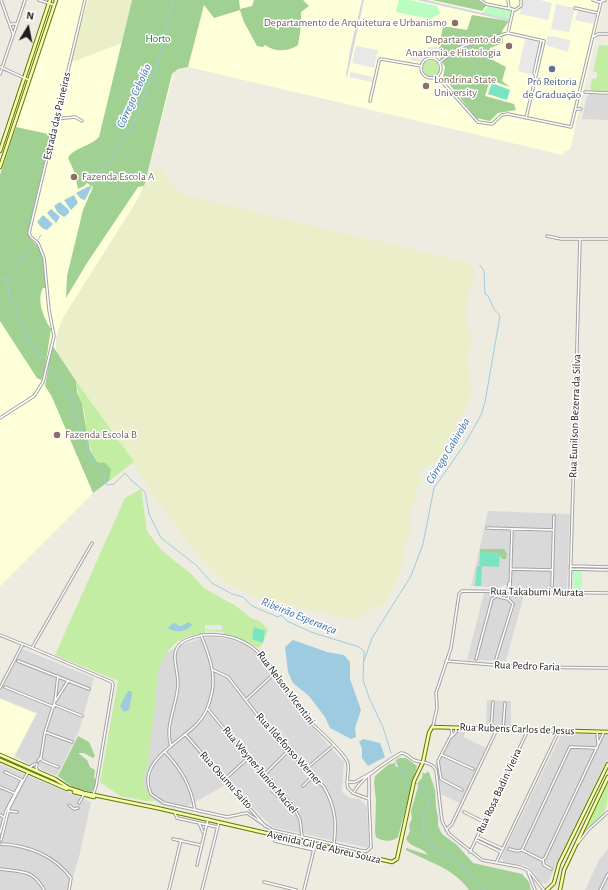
<!DOCTYPE html>
<meta charset="utf-8">
<style>
body{margin:0}
#map{position:relative;width:608px;height:890px;overflow:hidden;background:#eeebe1;font-family:"Alegreya Sans",sans-serif}
canvas{display:block}
.north{position:absolute;left:8px;top:8px;width:40px;height:40px;-webkit-text-stroke:3px #fff;paint-order:stroke;rotate:10deg;font-size:11px;font-weight:700;line-height:16px;text-align:center;color:#1c1c1c}
.north::after{content:'';display:block;margin:auto;width:14px;height:18px;background:#1c1c1c;clip-path:polygon(50% 0,100% 100%,50% 72%,0 100%)}
</style>
<div id="map">
<canvas width="608" height="890"></canvas>
<div class="north">N</div>
</div>
<script>
const c = document.querySelector('canvas').getContext('2d');
c.lineJoin = 'round';
function paint(path, color) { c.fillStyle = color; c.fill(path, 'evenodd'); }
function strokePath(path, color, width, dash) { c.strokeStyle = color; c.lineWidth = width; c.lineCap = dash ? 'butt' : 'round'; c.setLineDash(dash || []); c.stroke(path); }
function write(font, color, halo, rows, align = 'center') {
  c.font = font + ' "Alegreya Sans",sans-serif'; c.lineWidth = 3; c.setLineDash([]); c.textBaseline = 'middle'; c.strokeStyle = halo; c.fillStyle = color; for (const [text, x, y, turn = 0] of rows) {
    c.save(); c.translate(x, y); c.rotate((+turn || 0) * Math.PI / 180); c.textAlign = isNaN(turn) ? turn : align; if (halo) c.strokeText(text, 0, 0); c.fillText(text, 0, 0); c.restore();
  }
}
paint(new Path2D(`
 M590,94L608,95V120L582,119L587,96Z
 M488,511L570,514L567,590L516,589L512,586L505,585L499,588L471,586Z
 M484,593L524,595L506,661L467,660Z
 M210,637L228,639L245,644L259,655L274,674L305,719L344,762L342,792L350,798L359,799L367,806L369,848L272,827L229,783L182,809L161,805L150,798L144,789L142,780L157,668L164,654L181,645L199,639Z
 M23,649L94,678L79,731L57,776L44,771L38,765H30L15,756L37,713L0,698V691Z
 M487,700L511,701V727L486,726Z
 M452,731H466L463,737L486,748L460,803L440,794L438,777L439,770L435,765Z
 M562,733L608,735V758L548,882L545,884L540,882L533,872L529,868L523,865L504,862L501,858Z
 M0,764L91,802L79,857L69,890H0Z
 M608,849V890H585L599,860Z`), '#dad9d9');
paint(new Path2D(`
 M59,0H604L570,150L565,151L563,155L188,67L181,68L174,72L145,183L138,199L63,318L56,338V353L134,462L93,493L0,586V175Z
 M0,699L36,714L13,758L0,752Z`), '#fdffd9');
paint(new Path2D(`
 M88,0H132L122,43L70,63Z
 M159,167L177,191L184,195L468,263L474,266V276L466,306L467,323L472,334L468,359L471,390L468,402L458,425L444,443L445,452L443,457L425,467L416,476L421,479L409,519L411,529L402,555L405,557L395,585L382,605L366,611L360,619L346,618L258,598L230,585L213,572L200,558L156,499L134,463L56,353L57,333L63,318L138,199L150,171Z`), '#eaefca');
paint(new Path2D(`
 M599,45L608,46V91H593L590,88L592,79L597,78V72H593Z
 M423 68a8 8 0 1 1 16 0a8 8 0 1 1-16 0Z
 M76,381L134,462L109,481L101,462H97C87,448 87,428 84,411C81,401 77,392 76,381Z
 M141,489L147,531L161,550L190,573L205,589L236,606L251,618L261,622L268,630L262,645L258,648C226,627 172,623 159,669C155,686 157,704 153,721C151,735 149,749 148,763C147,770 143,775 144,784C146,791 150,796 155,801H146L120,796L100,782L118,681L55,655L125,498Z
 M608,781C608,806 608,817 585,830Z`), '#c2eda2');
paint(new Path2D(`
 M132,0H239L240,9L252,6L254,0H303L309,6L301,12V26L298,45C289,52 274,52 265,45L263,47L257,46L244,22L240,10L214,18L204,5L188,67L178,69L172,74L145,183L144,186L138,187L87,263L66,298L67,276L83,210L93,187L87,183L84,186L78,189L74,171L68,158C73,148 91,146 99,137Z
 M432,0H477L486,6L482,11Z
 M472,15L509,21L502,31L503,43L490,48L489,58L506,67L502,81L510,87L490,80L485,96L514,104L516,110L498,113L490,121L476,118L443,76L445,67L438,55L443,26L467,30Z
 M16,127L48,134L50,137L28,234C30,240 36,243 40,249C46,260 45,276 46,288H43C36,300 44,319 51,329L43,381L37,378L0,321V175Z
 M52,345L76,381L77,392L82,404L90,450L97,462L105,463L111,469L109,481L93,493L52,397L45,386Z
 M480,549H504L507,554L506,559H502L499,553L480,552Z
 M78,736L89,742L95,756L93,758L84,753H78L87,760L90,767L95,770L94,778L96,780L95,788L91,792L74,788L58,776Z
 M399,758H406L417,766L398,837C393,842 382,842 376,837L375,832L376,800L374,783L375,776L389,764L395,763L396,767H398L396,760Z
 M423,772L425,774L427,772H429L435,790L436,807L438,818V826L442,834L457,845L473,863L522,874L529,882L531,890H469C454,868 428,862 406,850V848L428,855C423,847 411,848 406,839L410,831L409,826L412,818L411,811L418,787V782L422,778Z`), '#a1d192');
paint(new Path2D(`
 M399,0H410L437,6L440,14L430,19L396,12Z
 M489,5L513,11L511,20L482,14Z
 M573,571H582V590L573,588Z`), '#b9fdc2');
paint(new Path2D(`
 M492,83L510,90L507,100L488,94Z
 M480,552L500,553L499,567L482,566L481,586H475L477,566H480L479,565Z
 M254,627L265,631L263,643L252,639Z`), '#78e4c1');
paint(new Path2D(`
 M523,0H540L552,3L548,20L520,14Z
 M556,4L575,8L569,32L551,29Z
 M578,10L596,14L593,24L575,20Z
 M552,36L565,39L567,41V39L570,40L568,52L546,45L547,37Z
 M525,39L540,42L532,75L518,71Z
 M356,46L378,50L374,68L352,63Z
 M428,47H438L443,53L428,56L419,62L410,60L412,50L427,53Z
 M351,72L373,77L372,82L349,77Z
 M205,625H220L223,627L222,630H207V628L206,631L224,632L223,634L205,633Z`), '#e8e8e8');
paint(new Path2D(`
 M362,0H364L347,77L346,76L350,51Z
 M416,0H427L509,19V21Z`), '#d6d5e4');
paint(new Path2D(`
 M92,186L85,200L81,199L76,193L87,187Z
 M74,195L78,203L71,210L64,200Z
 M60,202L69,210V213L64,217L58,213L54,206Z
 M51,209L60,217L56,223L47,213Z
 M43,215L53,224L47,230L42,228L37,222Z
 M189,622L192,625C187,632 175,633 168,628L172,624L176,623L178,626H182Z
 M293,640L327,652L344,655L350,662V679L361,710L355,728L356,737L351,739L330,728L325,717L309,696L293,683L288,672L285,647Z
 M128,691H131L132,694L129,710L124,712L120,706Z
 M363,739L380,743L385,757L368,766L362,758V748L359,742Z`), '#9dcce0');
strokePath(new Path2D(`
 M90,186L96,179L132,126L141,106L145,92L155,73L173,0
 M38,240L41,235
 M0,279L6,280L9,293L8,295L16,309L27,339L42,359
 M6,280L32,246
 M51,369L70,396L78,423L86,438L89,455L97,466L106,473L104,482L108,485L114,484L125,473L131,480L145,492L149,514L161,538L196,565L212,583L232,594L243,597L252,606L278,617L281,615L287,621L311,632L359,647L364,651L363,680L370,700L383,727L391,753
 M364,661L372,638L411,576L423,544L434,488L464,445L481,415L485,402L500,316L494,309L488,296L485,294L484,271L480,265
 M395,761L408,779
 M416,783L425,790L430,797L423,816V833L435,848L461,865L485,890`), '#9dcce0', 1);
const street = new Path2D(`
 M1,0L13,34
 M39,0L54,5
 M480,0L486,4L511,9
 M508,0L509,8L515,10L521,6V0
 M593,0L599,2L605,0
 M575,8L598,13
 M10,24H17
 M508,33L513,10
 M593,37L598,34H608
 M421 68a10 10 0 1 1 20 0a10 10 0 1 1-20 0Z
 M439,63L451,53L463,46L508,33L544,41L526,118
 M0,67L29,80
 M0,74L25,0
 M437,76L478,122L492,124L502,115L508,114L571,127L601,2
 M536,76L534,73L541,41
 M585,92L608,93
 M370,101L379,61L381,59L422,66
 M576,109H581
 M56,119L75,117L82,121
 M547,236L561,239H608
 M0,418L34,396L43,382L54,336L49,310L44,258L38,243L31,237L29,233L85,0
 M487,528L553,530
 M570,566L608,567
 M511,569L552,570
 M570,569L608,570
 M552,586L554,516
 M508,591L509,583
 M570,592L580,239
 M508,599L510,591L512,529
 M0,635L22,644
 M32,648L92,543
 M476,659L492,599L496,596L508,599L513,604L496,659
 M18,661L89,689
 M446,661L519,667L608,668
 M213,670L228,677L265,725L324,787C335,806 337,822 334,844
 M5,687L54,707
 M0,688L23,644L112,682L113,685L96,786L93,795
 M247,699L276,672
 M56,700L68,681
 M55,705L82,716
 M207,708L250,760L265,774L295,809L300,820L302,836
 M433,726L437,708L436,693L451,648L459,594L462,591L608,593
 M451,728L452,734L438,761L441,779L462,790
 M491,728L493,702
 M503,729L505,703
 M45,732L72,742
 M597,732L598,743
 M185,734L265,826
 M451,737L456,732V728
 M171,746C164,725 178,704 178,683C178,667 167,649 186,640C191,638 197,636 203,635C266,630 274,681 307,719C318,730 340,748 347,761C351,769 345,780 348,788L353,793L369,799L371,847L367,851H363L272,830L247,813L227,817L164,803L151,794C136,762 178,744 197,724C205,716 210,703 212,692C216,672 208,653 201,635
 M165,752C182,770 191,786 195,810
 M442,755L473,769
 M40,758L43,761L58,767
 M38,761L41,757L45,732L55,701L58,676
 M37,764L36,768L38,771
 M30,767L35,764
 M307,768L333,746
 M265,774L289,750
 M224,780L248,758
 M347,782H355L371,773
 M275,785L272,791L278,796L285,797
 M303,786L314,775
 M0,787L14,793
 M354,792C362,777 386,762 401,753C406,753 408,756 412,759C420,764 431,760 436,770L442,821L449,834L482,860L520,867L529,871L544,890
 M369,799V777
 M79,803L84,794
 M69,805L74,809L78,808
 M8,811L17,812
 M174,811L177,818L217,827
 M464,812L484,822
 M0,815L4,817
 M199,823L203,832
 M446,830L452,824L497,729
 M0,833L6,811L22,780L5,772
 M477,837L503,849
 M173,839L200,845
 M1,840L9,808L28,772
 M476,840L501,852
 M275,841L314,850
 M578,843L588,830L608,812
 M1,844C28,845 55,856 71,878L69,890
 M509,849L517,851L522,850L542,860L545,858L604,732
 M522,850L570,747L597,748
 M470,852L528,730
 M543,860L544,865L551,869
 M496,863L559,731
 M197,865L208,819
 M0,869C21,872 33,869 44,890
 M528,872L535,890
 M264,882L296,890
 M169,890L181,840
 M202,890L219,822
 M304,890L315,845
 M600,890L608,874`);
const secondary = new Path2D(`
 M0,151L50,0
 M0,167L56,0
 M0,755L55,779L69,788L84,793L157,808L392,862L397,859L414,781L423,762L429,733L432,727L608,732
 M0,760L67,789
 M74,792L94,797
 M547,890L554,883L559,864L608,764
 M560,890L564,870L608,777`);
strokePath(street, '#a3a3a3', 3.5);
strokePath(secondary, '#627600', 4.5);
strokePath(street, '#fff', 1.5);
strokePath(secondary, '#f5feaf', 2.5);
for (const [x, y, r, color] of [
 [455,23,4,"#8d6e63"],
 [509,46,4,"#8d6e63"],
 [552,69,4,"#5c6f8a"],
 [426,86,4,"#8d6e63"],
 [74,177,4,"#8d6e63"],
 [57,435,4,"#8d6e63"]
]) { const dot = new Path2D(); dot.arc(x, y, r, 0, 2 * Math.PI); c.fillStyle = color; c.fill(dot); strokePath(dot, '#fff', 1.5); }
write('11px', '#785e54', '#fff', [
 ["Departamento de Arquitetura e Urbanismo",447,23,"right"],
 ["Departamento de",501,40,"right"],
 ["Anatomia e Histologia",501,53,"right"],
 ["Londrina State",434,80],
 ["University",434,93],
 ["Fazenda Escola A",82,177],
 ["Fazenda Escola B",65,435]
], 'left');
write('11px', '#038016', '#fff', [
 ["Horto",158,39]
]);
write('11px', '#4e5e75', '#fff', [
 ["Pró Reitoria",552,82],
 ["de Graduação",552,95]
]);
write('11px', '#1c1c1c', '#fff', [
 ["Estrada das Paineiras",57,116,-77],
 ["Rua Eunilson Bezerra da Silva",575,416,-88],
 ["Rua Takabumi Murata",537,592,1],
 ["Rua Pedro Faria",527,666,2],
 ["Rua Nelson VIcentini",286,688,53],
 ["Rua Rubens Carlos de Jesus",517,729,2],
 ["Rua Ildefonso Werner",289,749,48],
 ["Rua Weyner Junior Maciel",260,770,50],
 ["Rua Osumu Saito",226,780,48],
 ["Rua Rosa Badin Vieira",499,791,-65],
 ["Avenida Gil de Abreu Souza",324,847,13]
]);
write('italic 12px', '#4273b2', '#fff', [
 ["Córrego Cebolão",134,96,-66],
 ["Córrego Gabiroba",448,451,-59],
 ["Ribeirão Esperança",299,616,22]
]);
</script>
